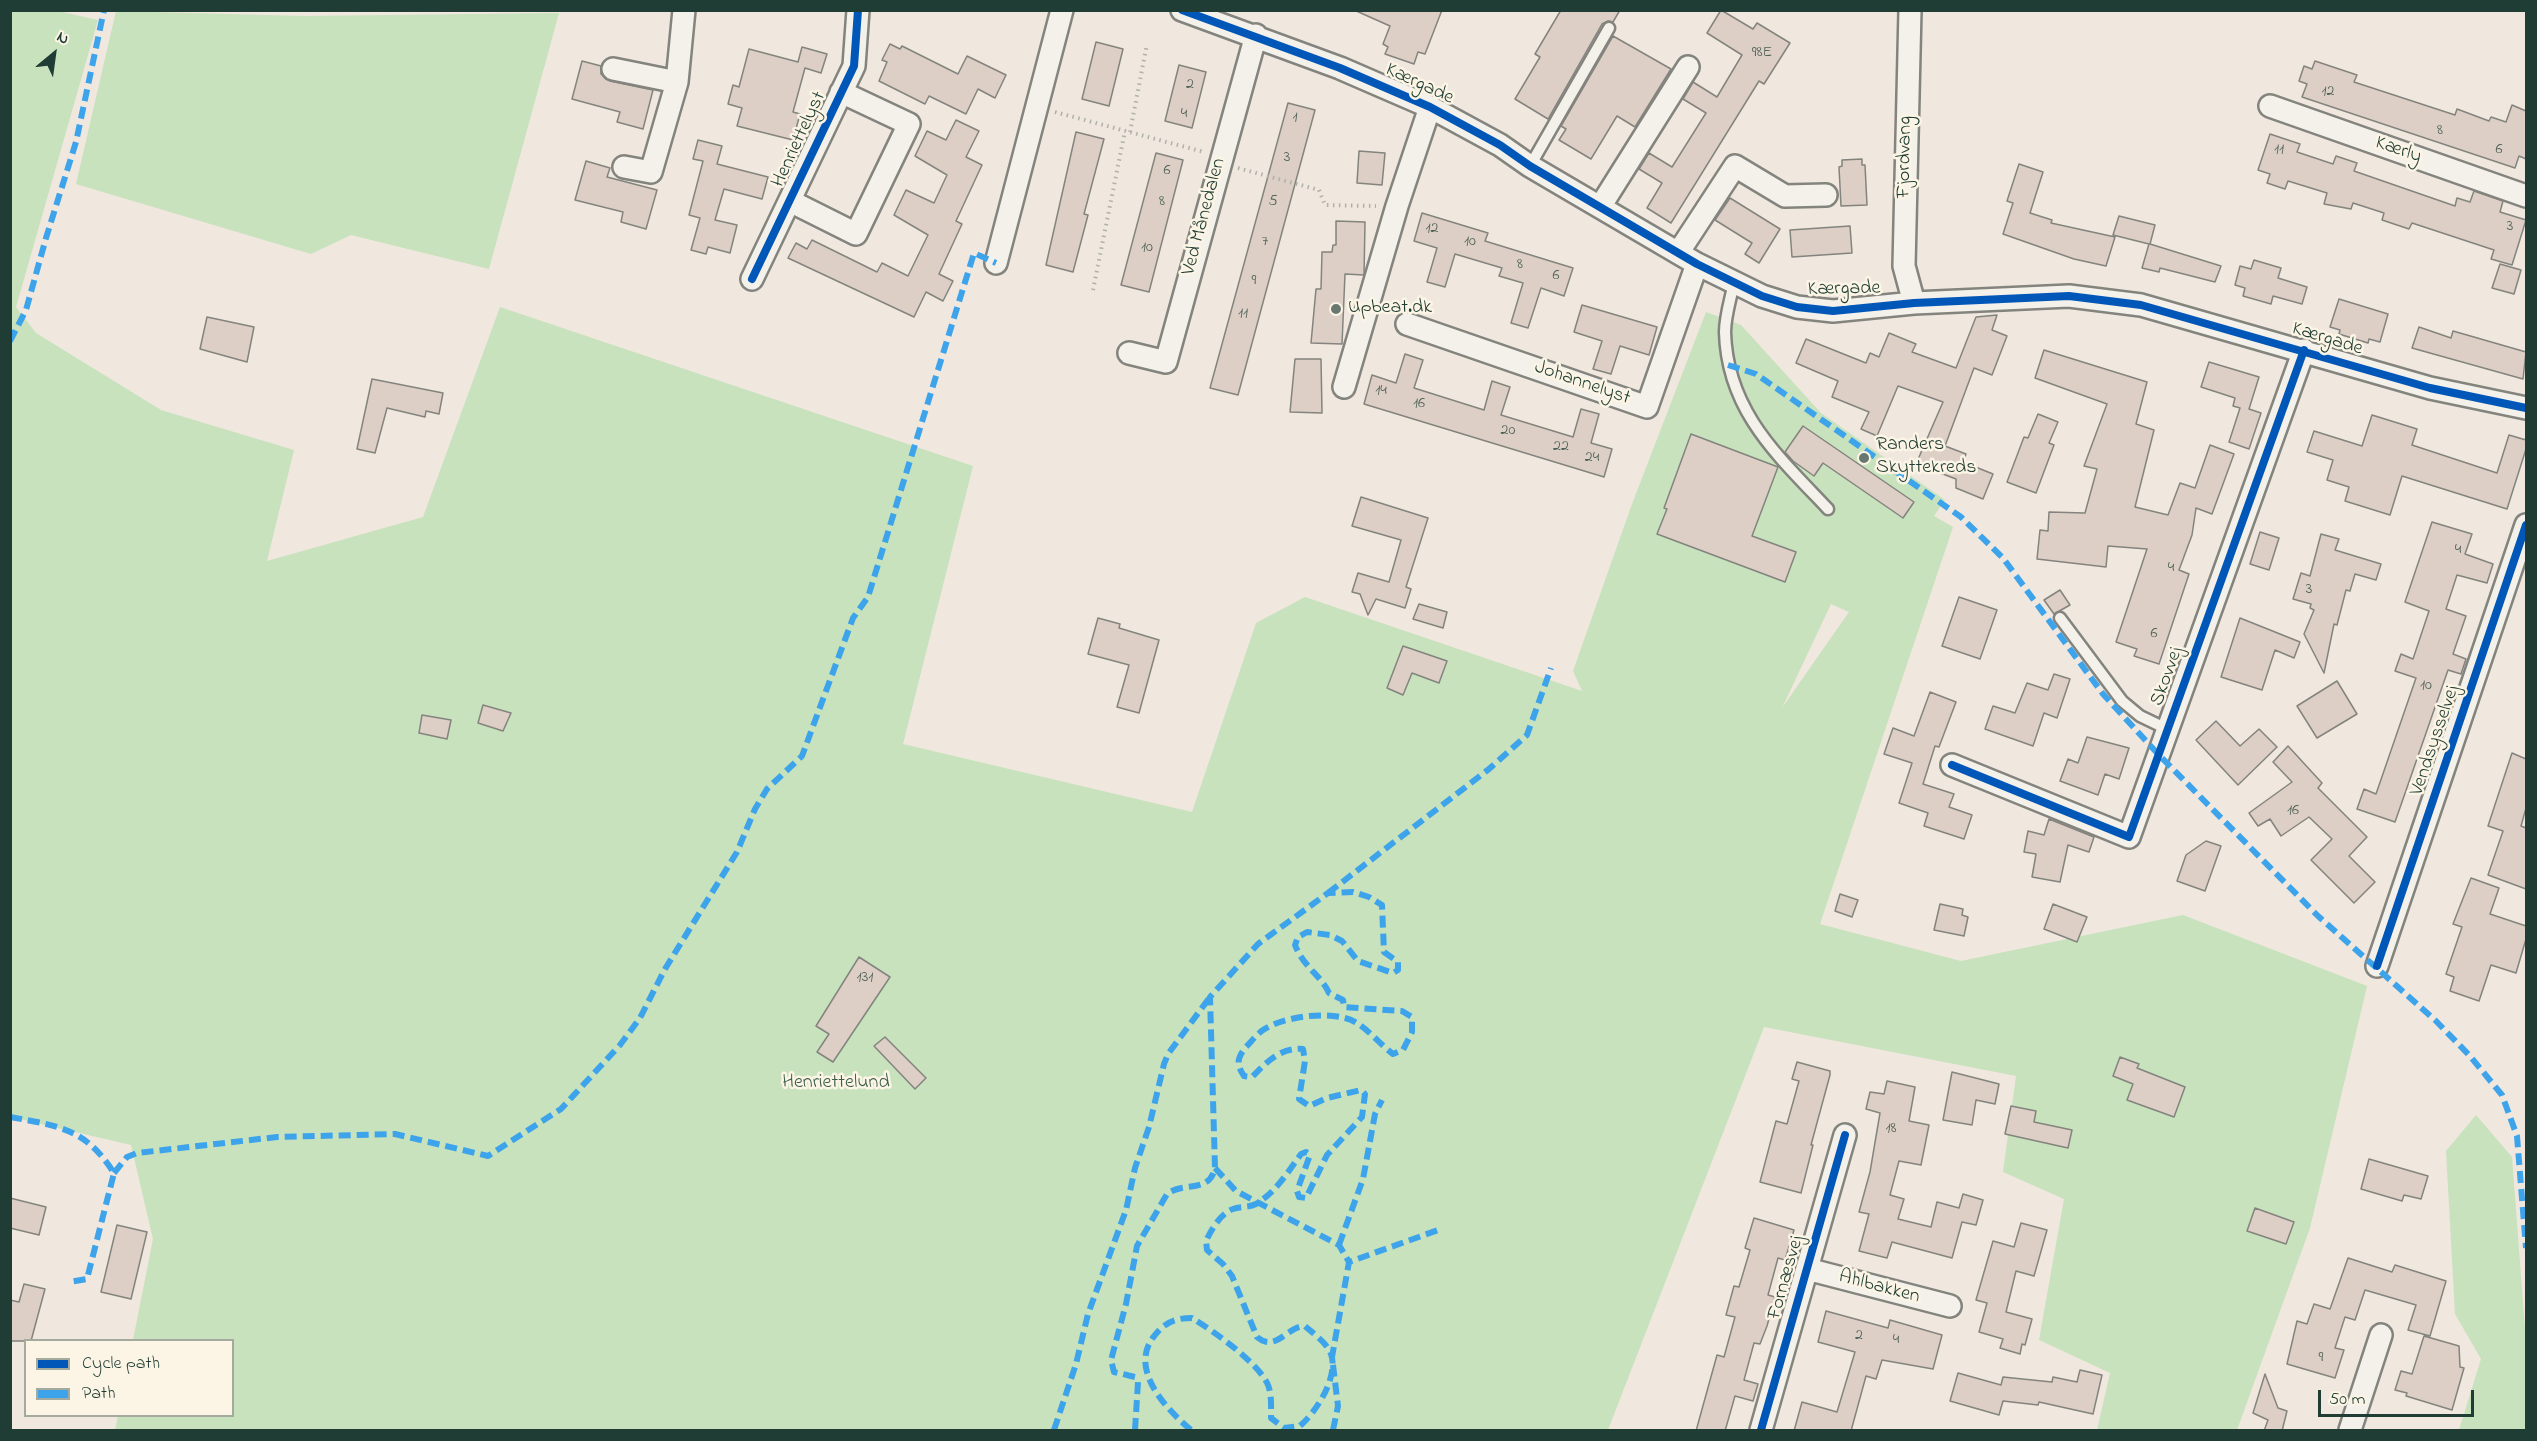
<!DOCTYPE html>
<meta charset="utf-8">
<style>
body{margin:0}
#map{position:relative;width:2537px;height:1441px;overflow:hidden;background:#f0e7de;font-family:"Indie Flower",sans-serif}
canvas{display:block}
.frame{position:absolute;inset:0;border:12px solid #1f3d34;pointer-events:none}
.legend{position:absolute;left:24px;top:1339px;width:210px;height:78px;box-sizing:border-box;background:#fcf5e5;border:2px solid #a4ab9e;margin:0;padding:8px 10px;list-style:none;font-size:18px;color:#1f3d34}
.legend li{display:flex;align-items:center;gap:12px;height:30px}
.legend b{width:30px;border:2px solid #a4ab9e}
.north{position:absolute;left:24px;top:24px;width:60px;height:60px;-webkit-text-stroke:4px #fcf5e5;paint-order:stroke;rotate:29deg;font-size:16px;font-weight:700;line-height:24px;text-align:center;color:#1f3d34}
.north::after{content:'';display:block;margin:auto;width:21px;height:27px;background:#1f3d34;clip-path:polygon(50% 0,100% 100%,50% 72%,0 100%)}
.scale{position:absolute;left:2318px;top:1390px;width:156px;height:27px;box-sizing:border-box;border:3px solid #1f3d34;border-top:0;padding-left:8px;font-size:18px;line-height:21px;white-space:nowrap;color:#1f3d34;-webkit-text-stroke:4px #fcf5e5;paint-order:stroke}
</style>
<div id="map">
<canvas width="2537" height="1441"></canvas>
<div class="frame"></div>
<ul class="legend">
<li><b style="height:8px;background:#0057b8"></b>Cycle path</li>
<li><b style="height:8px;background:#3da4eb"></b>Path</li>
</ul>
<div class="north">N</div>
<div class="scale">50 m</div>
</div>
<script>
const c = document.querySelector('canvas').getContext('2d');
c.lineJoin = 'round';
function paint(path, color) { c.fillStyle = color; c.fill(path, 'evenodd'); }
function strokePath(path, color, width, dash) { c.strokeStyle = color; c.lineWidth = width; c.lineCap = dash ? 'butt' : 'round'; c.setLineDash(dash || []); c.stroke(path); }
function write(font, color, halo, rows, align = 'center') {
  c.font = font + ' "Indie Flower",sans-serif'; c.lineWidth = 5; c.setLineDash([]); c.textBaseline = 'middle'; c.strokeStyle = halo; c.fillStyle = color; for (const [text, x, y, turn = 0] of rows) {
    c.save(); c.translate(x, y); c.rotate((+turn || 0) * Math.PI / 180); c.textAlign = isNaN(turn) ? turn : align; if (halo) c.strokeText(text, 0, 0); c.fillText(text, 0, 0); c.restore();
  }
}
paint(new Path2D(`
 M11,11H58L98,20L16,307L36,333L161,410L294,450L267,561L423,517L500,307L973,466L903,744L1192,812L1256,623L1305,597L1582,691L1573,671L1632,504L1706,312L1741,325L1821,413L1945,500L1934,516L1953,527L1820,924L1961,961L2183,915L2367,986L2310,1228L2237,1430H2097L2110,1373L2039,1340L2064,1199L2003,1172L2016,1076L1764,1027L1608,1430H115L118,1416H232V1340H133L153,1239L131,1145L11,1117ZM1831,604L1849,612L1782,708Z
 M116,11L303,16L559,13L489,269L351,235L311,254L76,184Z
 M2476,1115L2512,1157L2526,1342V1430H2459L2481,1359L2455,1314L2446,1151Z`), '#c7e2bc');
const building = new Path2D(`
 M1354,10H1442L1425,54L1418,52L1414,64L1385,54L1388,47L1383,44L1390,26Z
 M1561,10H1620L1613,22L1608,21L1602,24L1548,119L1515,99L1540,57L1535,54Z
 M1721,10L1753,29L1757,23L1790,43L1764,84L1759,81L1671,223L1647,208L1662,183L1639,169L1649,153L1672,167L1706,113L1683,99L1693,82L1717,97L1742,55L1707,33Z
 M1613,36L1671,69L1635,127L1617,116L1591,159L1559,140L1566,129L1561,126Z
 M1096,42L1123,49L1109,106L1082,99Z
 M890,44L900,49L902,46L958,74L967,56L1006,75L995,98L978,89L966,114L929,96L925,104L879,81L887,62L882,60Z
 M802,47L827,54L821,73L805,68L793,112L800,114L793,140L737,126L742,108L728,104L733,85L739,87L749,49L798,62Z
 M582,61L601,66V74L610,81L653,90L643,129L617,122L620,112L572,99Z
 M2315,61L2357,75L2354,82L2455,115L2457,109L2489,121L2491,117L2506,122L2512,105L2526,111V159L2519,156L2515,168L2302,97L2307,84L2299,81L2304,66L2312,69Z
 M1179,65L1206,72L1192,128L1165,121Z
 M1288,103L1315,110L1238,395L1210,388Z
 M956,120L979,131L966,157L982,165L956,221L962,224L939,274L953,281L943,301L926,292L914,317L788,258L796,243L807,249L812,240L877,272L882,263L908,276L928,235L894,215L906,190L934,203L947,175L915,156L927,131L946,140Z
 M1076,132L1104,139L1084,214L1088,215L1073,272L1046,265Z
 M2270,134L2300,144L2297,152L2333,164L2336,156L2357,163L2354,171L2455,206L2457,198L2470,202L2474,191L2503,201L2500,212L2526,220L2512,265L2491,259L2494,250L2412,223L2409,229L2382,220L2384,213L2353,203L2351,209L2324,204L2327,193L2288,181L2285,189L2267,183L2270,174L2258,170Z
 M698,140L722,146L717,164L768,177L762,199L724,189L715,220L737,225L730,253L708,247L706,254L691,250L700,218L689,215L703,161L693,159Z
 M1359,151L1385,153L1382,185L1357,183Z
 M1156,153L1183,160L1149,292L1121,285Z
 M1862,159V165H1865L1867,205L1841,206L1839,167L1842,166V160Z
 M586,161L610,168L607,177L657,190L646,229L621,222L623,212L575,200Z
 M2019,164L2043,172L2030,213L2052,220L2051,223L2115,237L2106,266L2074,259L2003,234L2013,203L2007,201Z
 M1730,198L1780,229L1759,263L1745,254L1752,243L1715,220Z
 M1422,213L1488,233L1485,241L1573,268L1564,296L1541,288L1528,328L1511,323L1523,283L1499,276L1502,268L1455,254L1445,287L1427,282L1437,248L1414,241Z
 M2119,216L2155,225L2150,244L2221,266L2215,282L2160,268L2159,272L2142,268L2149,244L2113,235Z
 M1336,221L1365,222L1364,275L1345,274L1342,344L1311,343L1316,289H1321L1322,252H1332L1333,245H1336Z
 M1850,226L1852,253L1792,257L1790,230Z
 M2254,260L2281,268L2278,278L2307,287L2302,304L2273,296L2271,304L2243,296L2245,288L2235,285L2240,266L2251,269Z
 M2500,264L2521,270L2514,294L2492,288Z
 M2339,299L2388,314L2380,342L2369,339L2368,343L2339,334L2340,330L2330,327Z
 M1582,305L1657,327L1649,355L1620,346L1611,374L1593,369L1602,341L1574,332Z
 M1997,315L1992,330L2007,336L1992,375L1974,368L1945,446L1966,454L1963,462L1993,474L1983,499L1956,488V479L1916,464L1943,402L1898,386L1877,436L1861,429L1869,412L1832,397L1838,381L1796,363L1806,339L1866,363L1870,353L1879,357L1889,333L1916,344L1912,352L1956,368L1976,317Z
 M207,317L254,327L247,362L200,349Z
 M2419,327L2451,338L2453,331L2526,352L2523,379L2412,348Z
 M2044,350L2147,382L2136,424L2154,430L2135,507L2168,515L2180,483L2195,488L2210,445L2234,454L2212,514L2196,508L2192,535L2179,570L2189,574L2159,664L2134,656L2137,649L2116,642L2147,549L2108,546L2106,567L2037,559L2040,530L2048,531L2049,512L2085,513L2097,469L2084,466L2107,404L2035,378Z
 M1405,354L1423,360L1414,388L1484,410L1492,381L1510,387L1501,415L1550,430L1573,437L1581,409L1599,414L1591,443L1612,449L1604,477L1364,404L1372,375L1396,383Z
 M1295,359H1321L1322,413L1290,412Z
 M2209,362L2259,377L2249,409L2261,413L2249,449L2229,442L2240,408L2233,406L2235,398L2201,387Z
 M372,379L443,393L439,414L426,411L425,417L387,408L375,453L357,449Z
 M2038,414L2058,422L2049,443L2054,445L2036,493L2007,482L2024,437L2028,438Z
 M2372,415L2417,429L2412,445L2497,473L2509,435L2526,440V449L2507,509L2402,476L2390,515L2345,501L2349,487L2327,480L2333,460L2307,452L2314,431L2362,446Z
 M1803,426L1914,502L1903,518L1823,463L1814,476L1793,461L1785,452Z
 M1691,434L1778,467L1752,536L1796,552L1785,582L1657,534L1667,509L1664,508Z
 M1361,497L1428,518L1406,587L1411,589L1405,608L1376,599L1368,615L1360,594L1352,592L1358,573L1389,582L1401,540L1352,526Z
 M2432,522L2472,534L2465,554L2493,564L2487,583L2457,575L2446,609L2466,616L2453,654L2466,659L2461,674L2448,670L2395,822L2357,809L2364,789L2376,794L2416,678L2395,671L2401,654L2413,659L2429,611L2405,602Z
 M2260,532L2279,538L2269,570L2250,564Z
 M2321,534L2339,539L2335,550L2381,564L2376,580L2355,574L2350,591L2346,590L2337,625L2334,624L2324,673L2304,634L2314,610L2310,608L2311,604L2293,599L2301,573L2310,576Z
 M2060,590L2070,605L2054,614L2044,600Z
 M1959,597L1997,610L1980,659L1942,646Z
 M1419,604L1447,612L1443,628L1413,619Z
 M1098,618L1120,624L1119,628L1159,640L1139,713L1117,707L1129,665L1088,654Z
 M2240,618L2300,642L2294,658L2275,650L2262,690L2221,677Z
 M1403,646L1447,661L1439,683L1412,673L1403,695L1387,688Z
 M2054,674L2070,679L2057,718L2044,713L2033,746L1985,729L1993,706L2015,713L2027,683L2048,690Z
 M2337,681L2357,714L2317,738L2297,706Z
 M1930,692L1956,702L1939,747L1935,746L1923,784L1954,794L1949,807L1972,815L1964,839L1924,826L1928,813L1899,803L1912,763L1884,754L1893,728L1914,736Z
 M483,705L511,713L503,731L478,723Z
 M422,715L451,720L447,739L419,733Z
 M2216,721L2240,746L2259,729L2277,747L2238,785L2196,740Z
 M2087,737L2129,748L2119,779L2105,774L2098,795L2060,781L2068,759L2078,763Z
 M2288,746L2322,783L2318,788L2367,837L2349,856L2375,882L2354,903L2311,860L2332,839L2309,817L2281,836L2270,819L2258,826L2249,813L2292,782L2273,762Z
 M2512,753L2526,759V808L2521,826L2526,828V889L2488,875L2503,831L2488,826Z
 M2049,819L2094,837L2089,852L2068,845L2060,882L2032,877L2036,854L2024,852L2028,831L2044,835Z
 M2206,841L2221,846L2205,891L2177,881L2186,855Z
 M2471,878L2499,888L2490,914L2526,926V939L2516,973L2491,965L2479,1001L2450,991L2454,977L2446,974L2462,927L2453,924Z
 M1840,894L1858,900L1852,917L1835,911Z
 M1940,904L1963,909L1962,915L1968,917L1964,936L1934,930Z
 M2053,904L2087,917L2077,942L2044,929Z
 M859,957L890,977L833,1062L817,1052L829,1034L816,1026Z
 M885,1037L926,1078L915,1089L874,1046Z
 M2120,1057L2139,1064L2137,1068L2185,1087L2174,1117L2127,1100L2133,1084L2113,1076Z
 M1797,1062L1830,1071V1075L1811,1145H1813L1801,1193L1760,1182L1776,1121L1787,1124L1799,1081L1792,1079Z
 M1952,1072L1999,1084L1995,1104L1976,1100L1972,1125L1943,1120Z
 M1887,1081L1915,1087L1909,1121L1929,1125L1921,1165L1899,1161L1890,1195L1904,1199L1898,1219L1931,1227L1937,1202L1959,1208L1963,1194L1983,1200L1976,1225L1962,1222L1952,1258L1892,1242L1887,1258L1859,1251L1869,1214L1859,1212L1870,1172L1880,1113L1866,1109L1870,1092L1884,1094Z
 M2011,1106L2036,1111L2034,1122L2072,1130L2068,1148L2005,1134Z
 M2369,1159L2428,1176L2421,1199L2404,1195L2402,1201L2361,1189Z
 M10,1198L46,1207L39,1235L10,1228Z
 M2255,1208L2294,1222L2286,1244L2247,1231Z
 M1754,1218L1794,1230L1785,1260L1778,1258L1768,1295L1775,1297L1767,1326L1760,1344L1754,1343L1744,1380L1758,1384L1753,1401L1735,1396L1725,1431H1696L1717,1355L1724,1357L1735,1317L1726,1315L1734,1286L1739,1287L1750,1250L1745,1248Z
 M2021,1223L2047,1230L2034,1276L2016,1271L2006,1312L2032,1319L2025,1345L2022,1344L2020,1354L2000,1348L2003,1339L1979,1332L1987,1303L1976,1300L1993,1241L2014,1247Z
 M117,1225L147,1232L131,1299L101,1292Z
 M2348,1258L2392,1272L2395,1265L2446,1281L2430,1336L2408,1330L2416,1305L2365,1290L2355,1320L2345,1317L2335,1348L2344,1350L2335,1378L2287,1364L2297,1321L2307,1324L2314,1304L2330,1309Z
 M24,1284L45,1289L31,1341H10V1300L19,1302Z
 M1826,1311L1888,1328L1890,1320L1942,1335L1933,1369L1882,1360L1876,1379L1866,1376L1851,1431H1794L1802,1402L1837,1412L1855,1352L1818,1342Z
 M2424,1336L2459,1346L2460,1367L2464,1368L2452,1410L2406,1396L2407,1393L2395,1390L2401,1371L2412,1374Z
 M2080,1370L2102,1375L2093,1414L2039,1402L2038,1405L2003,1401L1999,1415L1950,1401L1958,1373L2001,1385L2003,1377L2052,1382L2053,1377L2077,1382Z
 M2265,1374L2278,1408L2287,1411L2282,1431H2264L2268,1420L2253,1413Z`);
paint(building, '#ddcfc6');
strokePath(building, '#83847e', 1.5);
const lane = new Path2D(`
 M1530,166L1609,28
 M1734,282C1731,298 1725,316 1725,332C1727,411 1778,456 1828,509
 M2060,618L2122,701L2140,716L2167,729`);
const street = new Path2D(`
 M1182,10L1340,68L1430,107L1500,145L1530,166L1697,264L1762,296L1797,307L1833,311L1914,303L2069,296L2141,305L2430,388L2526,408
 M1910,10L1904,266L1914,303
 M613,69L677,82
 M2270,106L2526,196
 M624,167L651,172L677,82L684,10
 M790,201L856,234L909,124L841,92
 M1600,207L1688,67
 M1678,253L1735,166L1785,196L1826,195
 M996,263L1062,10
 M752,279L854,66L858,10
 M1407,324L1647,407L1697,264
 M1129,353L1166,362L1256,35
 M1344,387L1397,206L1430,107
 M1952,765L2129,837L2304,350
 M2377,966L2526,525
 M1807,1269L1950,1306
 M1761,1430L1845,1135
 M2350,1430L2381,1335`);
strokePath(lane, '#83847e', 15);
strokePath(street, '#83847e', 26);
strokePath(new Path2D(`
 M1055,112L1204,152
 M1130,132L1147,44
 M1238,168L1319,190L1325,205L1376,206
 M1093,290L1125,131`), '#afb1ab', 4, [1.5, 4.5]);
strokePath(lane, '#f4f0ea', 10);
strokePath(street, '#f4f0ea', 21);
strokePath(new Path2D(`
 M10,341L26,310L46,238L76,142L104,10
 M1728,365L1756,374L1961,517L2003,558L2103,694L2158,754L2318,916L2435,1020L2470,1056L2502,1095L2517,1136L2526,1248
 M1328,893L1489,769L1527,735L1551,668
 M10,1117C60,1126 86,1129 114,1173L87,1279L69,1282
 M1215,1168L1236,1191L1339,1245L1349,1262
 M114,1173L127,1157L137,1153L277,1137L395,1134L488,1156L561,1109L620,1045L640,1018L665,969L737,852L755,809L767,789L802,756L853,618L868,597L974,253L996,263
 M1339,1245L1363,1179L1375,1114L1382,1100
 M1054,1430L1076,1364L1088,1314L1126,1210L1135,1168L1149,1127L1164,1064L1168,1054L1210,997
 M1135,1430L1138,1382L1135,1377L1114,1372L1111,1360L1126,1304L1137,1246L1167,1194C1184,1181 1209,1194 1215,1168L1210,997L1258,944L1328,893L1353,892L1369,897L1382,905L1384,952L1398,962V970L1393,973L1358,961L1342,941L1330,935L1307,932L1298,937L1295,945C1304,968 1321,975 1329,993L1343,1000L1344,1007L1402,1011L1412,1017V1032L1403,1050L1393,1054C1378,1043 1363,1022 1345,1018C1321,1012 1283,1017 1263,1030C1256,1035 1251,1042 1246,1047C1237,1058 1236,1064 1244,1076L1252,1077C1266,1063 1280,1047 1303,1049L1305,1061L1299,1099L1309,1106L1327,1098L1361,1090L1365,1094L1362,1117L1327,1155L1306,1198L1299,1197L1297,1191L1310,1155L1306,1152L1301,1154C1288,1172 1276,1192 1256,1204C1248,1208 1240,1206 1233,1209C1221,1213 1211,1230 1206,1241L1207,1250L1223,1264L1232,1276L1257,1337C1276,1353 1287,1326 1305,1326C1314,1334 1327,1343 1331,1354C1339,1377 1316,1412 1300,1426L1284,1428L1271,1418C1271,1408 1272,1395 1268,1385C1259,1363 1212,1330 1192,1318C1176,1318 1165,1322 1155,1335C1127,1368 1166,1409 1191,1430
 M1333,1430L1338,1406L1332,1357L1349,1262L1441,1229`), '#3da4eb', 6, [12, 6]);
strokePath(new Path2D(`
 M1182,10L1340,68L1430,107L1500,145L1530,166L1697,264L1762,296L1797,307L1833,311L1914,303L2069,296L2141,305L2430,388L2526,408
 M752,279L854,66L858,10
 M1952,765L2129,837L2304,350
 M2377,966L2526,525
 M1761,1430L1845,1135`), '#0057b8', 8);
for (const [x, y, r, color] of [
 [1336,309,6,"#687870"],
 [1864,458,6,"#687870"]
]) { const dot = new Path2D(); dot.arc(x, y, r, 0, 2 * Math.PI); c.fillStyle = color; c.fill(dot); strokePath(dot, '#fcf5e5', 2); }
write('16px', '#4e6258', null, [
 ["98E",1762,53],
 ["2",1190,85],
 ["12",2328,92],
 ["4",1184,114],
 ["1",1295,118],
 ["8",2440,131],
 ["11",2279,150],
 ["6",2499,150],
 ["3",1287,158],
 ["6",1167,171],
 ["8",1162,202],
 ["5",1273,202],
 ["3",2510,227],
 ["12",1432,229],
 ["7",1265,242],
 ["10",1470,242],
 ["10",1147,248],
 ["8",1520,265],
 ["6",1556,276],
 ["9",1254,281],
 ["11",1243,314],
 ["14",1381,391],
 ["16",1419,404],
 ["20",1508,431],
 ["22",1561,447],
 ["24",1592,458],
 ["4",2458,550],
 ["4",2171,568],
 ["3",2309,590],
 ["6",2154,634],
 ["10",2426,686],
 ["16",2293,811],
 ["131",865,978],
 ["18",1891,1129],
 ["2",1859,1336],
 ["4",1896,1340],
 ["9",2321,1358]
]);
write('20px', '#1f3d34', '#fcf5e5', [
 ["Kærgade",1419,85,25],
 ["Henriettelyst",800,140,-65],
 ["Kærly",2398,151,19],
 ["Fjordvang",1906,157,-89],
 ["Ved Månedalen",1205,217,-75],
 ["Kærgade",1844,290,-1],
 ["Kærgade",2327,340,17],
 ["Johannelyst",1582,384,19],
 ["Skovvej",2168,677,-70],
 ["Vendsysselvej",2436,741,-71],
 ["Fornæsvej",1787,1278,-74],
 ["Ahlbakken",1879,1288,15]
]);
write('20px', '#1f3d34', '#fcf5e5', [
 ["Upbeat.dk",1348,309],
 ["Randers",1876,446],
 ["Skyttekreds",1876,469]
], 'left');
write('20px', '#3a5d4a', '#fcf5e5', [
 ["Henriettelund",836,1084]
]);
</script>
